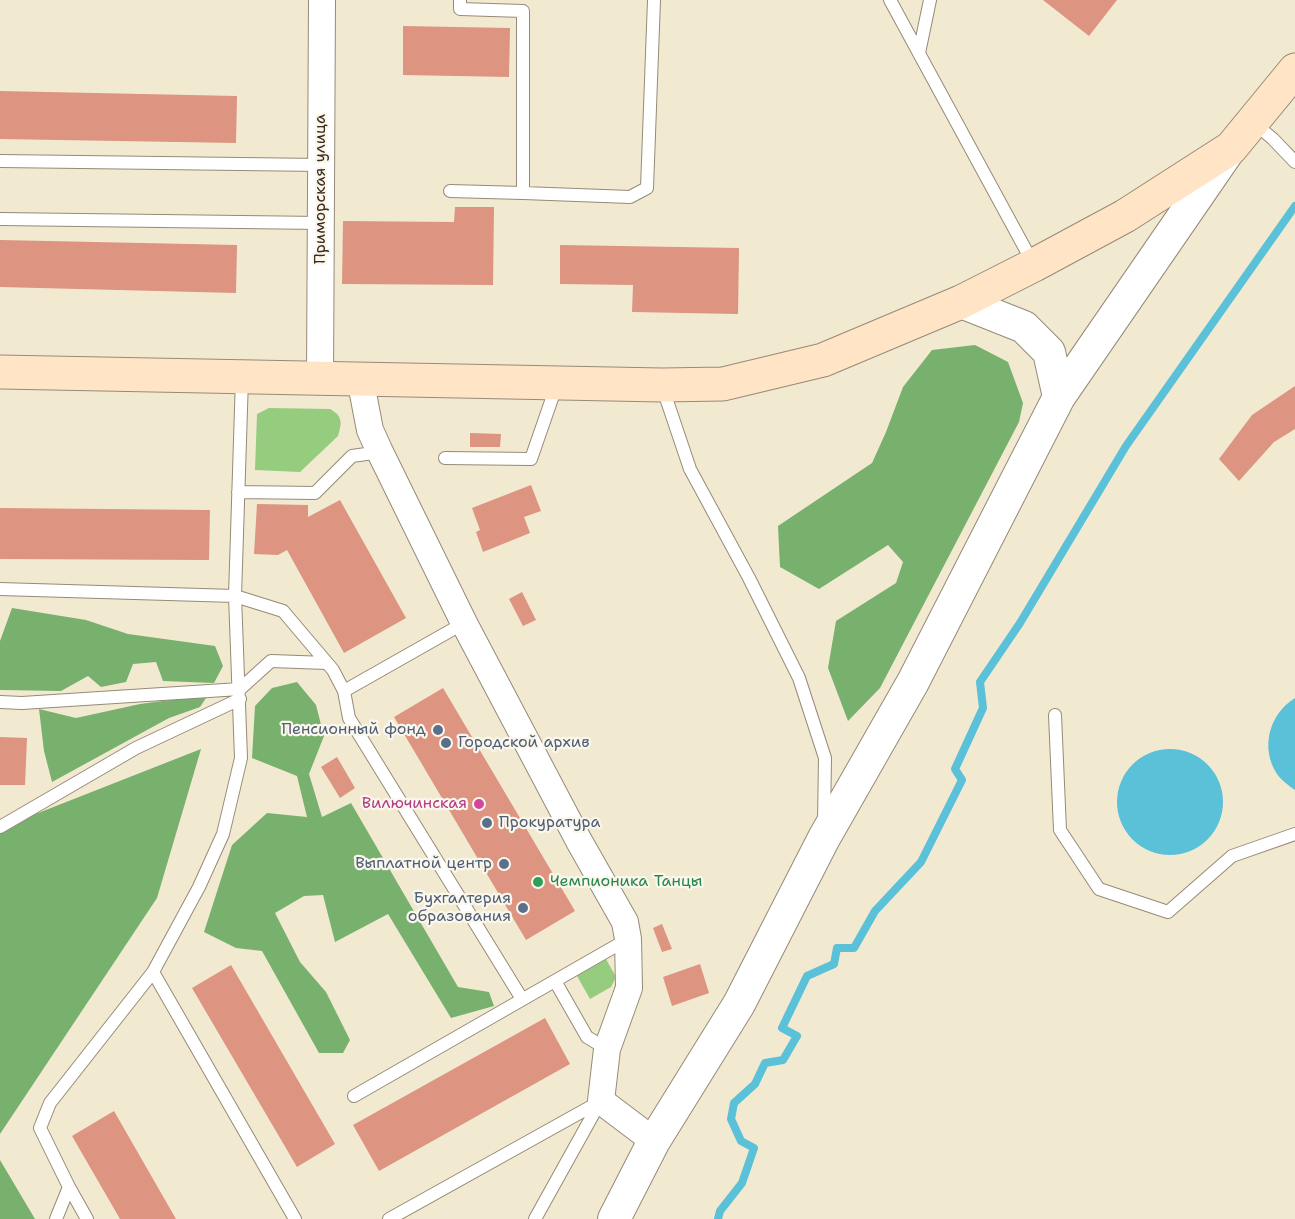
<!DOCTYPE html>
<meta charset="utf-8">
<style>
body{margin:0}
canvas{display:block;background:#f2e9d1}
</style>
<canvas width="1295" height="1219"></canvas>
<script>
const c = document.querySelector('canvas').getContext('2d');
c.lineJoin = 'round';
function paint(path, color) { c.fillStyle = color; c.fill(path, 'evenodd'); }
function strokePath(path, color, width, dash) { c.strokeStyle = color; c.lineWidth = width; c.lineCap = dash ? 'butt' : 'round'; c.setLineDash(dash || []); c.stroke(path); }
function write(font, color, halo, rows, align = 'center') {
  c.font = font + ' "Shantell Sans",sans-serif'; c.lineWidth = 4.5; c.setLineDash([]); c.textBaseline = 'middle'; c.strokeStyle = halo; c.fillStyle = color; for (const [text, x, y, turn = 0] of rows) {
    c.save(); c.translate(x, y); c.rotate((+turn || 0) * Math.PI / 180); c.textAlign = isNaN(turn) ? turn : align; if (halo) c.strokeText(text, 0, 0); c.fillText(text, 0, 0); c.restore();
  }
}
paint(new Path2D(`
 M269,408L330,409C343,416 342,423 338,436L300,472L255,470L257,414Z
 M606,959L616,977L611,987L590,999L577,976Z`), '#96cc7e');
paint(new Path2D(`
 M975,345L1008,362L1023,403L1019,422L880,688L848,721L828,668L836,621L896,583L903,562L888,545L819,589L780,567L778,526L872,463L886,432L903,387L932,350Z
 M12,608L86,620L128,634L215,646L223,666L214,683L163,681L156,662L133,664L126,682L101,687L88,676L61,691L0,690V641Z
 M297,682L316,705L324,736L309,774L322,817L351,803L458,987L489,992L494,1006L451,1018L388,914L335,942L323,895L304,896L275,913L300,962L326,992L350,1040L343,1053H319L262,951L236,948L204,932L232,845L267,813L307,817L297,776L252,758L255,706L272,688Z
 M208,695L200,707L169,718L52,782L44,751L39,709L76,718L140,704Z
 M201,749L157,898L0,1134V828Z
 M0,1160L35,1219H0Z`), '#78b06d');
paint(new Path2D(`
 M1295,698V790C1288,785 1282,781 1277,774C1260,748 1269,714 1295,698Z
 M1117 802a53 53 0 1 1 106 0a53 53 0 1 1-106 0Z`), '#5ac1d8');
strokePath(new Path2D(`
 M718,1219L720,1211L742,1183L754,1148L741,1141L731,1119L734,1103L755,1084L765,1063L783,1060L797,1036L782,1028L807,976L834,964L837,948H854L875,911L921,862L962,780L955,769L983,708L980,682L1020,623L1126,446L1295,206`), '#5ac1d8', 8);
paint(new Path2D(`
 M1043,0H1117L1089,36Z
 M403,26L510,28L509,77L403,75Z
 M0,91L237,96L236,143L0,139Z
 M455,207H494L493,285L342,284L343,221L454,222Z
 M0,240L237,245L236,293L0,287Z
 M560,245L739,248L738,314L632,312L633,285L560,284Z
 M1295,386V429L1274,442L1239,481L1219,459L1252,415Z
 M470,433L501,434L500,447H470Z
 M531,485L541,511L524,517L530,533L483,552L476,532L480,530L472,508Z
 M340,500L406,618L344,653L287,550L278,555L254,554L257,504L308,505V517Z
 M0,508L210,510L209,560L0,559Z
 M522,592L536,620L523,626L509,599Z
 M443,688L575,911L526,940L394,717Z
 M0,737L27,738L25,785H0Z
 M337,757L355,788L340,798L321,767Z
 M662,924L672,949L662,952L653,928Z
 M700,964L709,993L672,1006L663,977Z
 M231,965L335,1144L297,1167L192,988Z
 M545,1018L570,1064L379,1171L353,1125Z
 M114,1111L176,1219H120L72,1136Z`), '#dd9481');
const service = new Path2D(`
 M460,0V9L523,11V193
 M890,0L1034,265
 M919,53L930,0
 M1254,123L1273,139L1295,162
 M0,161L321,165
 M450,191L523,193L630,197L647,188L654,0
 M0,219L321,223
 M662,386L690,469L749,578L799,678L825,758L824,822
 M445,458L531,459L557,384
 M238,492L315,493L352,456L380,452
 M0,589L235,596L242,378
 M344,691L464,623
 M0,702L22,703L240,689L271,661L327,663
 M1055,715L1060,830L1099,889L1168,912L1232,856L1295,834
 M0,827L136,748L240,699
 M153,972L295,1219
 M555,981L587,1037L607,1049
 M354,1096L628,939
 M69,1187L87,1219
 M56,1219L69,1187L40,1128L50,1103L153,972L199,887L223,834L241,758L235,596L283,611L333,670L344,691L349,718L522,999
 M389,1219L601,1101
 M535,1219L600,1102`);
const minor = new Path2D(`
 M320,378L322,0
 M360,378L370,430L380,452L464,623L579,841L625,922L628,939L629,988L607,1049L601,1101L654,1141`);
const tertiary = new Path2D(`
 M961,302L1024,327L1049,352L1059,397
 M614,1219L654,1141L739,1004L824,838L913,682L1059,397L1229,150`);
const secondary = new Path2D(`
 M0,372L662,385L723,384L823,360L961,302L1034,265L1125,216L1231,148L1295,70`);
strokePath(service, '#968a78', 14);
strokePath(minor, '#968a78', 28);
strokePath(tertiary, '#968a78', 34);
strokePath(secondary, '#968a78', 35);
strokePath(service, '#fff', 12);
strokePath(minor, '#fff', 26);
strokePath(tertiary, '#fff', 32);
strokePath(secondary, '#ffe4c6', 33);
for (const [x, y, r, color] of [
 [438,730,6,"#5c6f8a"],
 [446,743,6,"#5c6f8a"],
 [479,804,6,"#d1479c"],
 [487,823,6,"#5c6f8a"],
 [504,864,6,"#5c6f8a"],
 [538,882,6,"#2e9e5b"],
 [523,908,6,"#5c6f8a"]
]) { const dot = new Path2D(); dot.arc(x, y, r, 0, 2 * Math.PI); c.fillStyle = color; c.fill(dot); strokePath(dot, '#fbf7ec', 2); }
write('16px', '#3b2a1e', '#fbf7ec', [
 ["Приморская улица",321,189,-90]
]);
write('16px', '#4e5e75', '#fbf7ec', [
 ["Пенсионный фонд",426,730],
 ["Городской архив",458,743,"left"],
 ["Прокуратура",499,823,"left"],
 ["Выплатной центр",492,864],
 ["Бухгалтерия",511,899],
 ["образования",511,917]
], 'right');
write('16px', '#b23c85', '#fbf7ec', [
 ["Вилючинская",467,804]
], 'right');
write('16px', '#27864d', '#fbf7ec', [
 ["Чемпионика Танцы",550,882]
], 'left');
</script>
